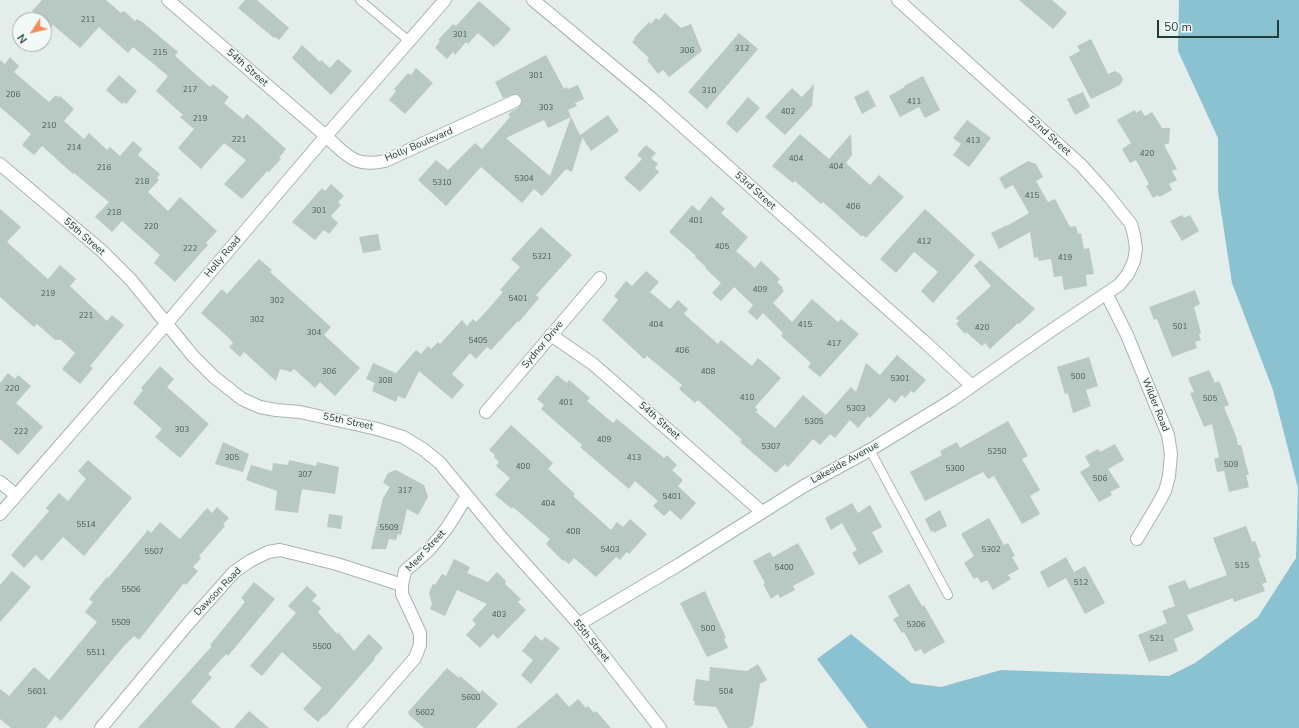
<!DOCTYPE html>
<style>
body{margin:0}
#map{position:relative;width:1299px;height:728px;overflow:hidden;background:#e3ede9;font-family:"Nunito Sans",sans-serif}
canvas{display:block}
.north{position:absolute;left:12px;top:12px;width:40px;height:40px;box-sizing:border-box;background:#f3f9f7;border:1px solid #9faeab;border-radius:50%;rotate:235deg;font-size:11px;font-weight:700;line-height:16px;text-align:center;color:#223e39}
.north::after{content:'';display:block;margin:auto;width:14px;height:18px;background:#f48b5a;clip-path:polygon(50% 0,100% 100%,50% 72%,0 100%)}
.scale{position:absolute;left:1157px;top:20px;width:122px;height:18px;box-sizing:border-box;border:2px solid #223e39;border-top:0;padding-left:5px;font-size:12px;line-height:14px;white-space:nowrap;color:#223e39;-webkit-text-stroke:3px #f3f9f7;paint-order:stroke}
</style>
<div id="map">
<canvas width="1299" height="728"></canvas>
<div class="north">N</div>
<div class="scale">50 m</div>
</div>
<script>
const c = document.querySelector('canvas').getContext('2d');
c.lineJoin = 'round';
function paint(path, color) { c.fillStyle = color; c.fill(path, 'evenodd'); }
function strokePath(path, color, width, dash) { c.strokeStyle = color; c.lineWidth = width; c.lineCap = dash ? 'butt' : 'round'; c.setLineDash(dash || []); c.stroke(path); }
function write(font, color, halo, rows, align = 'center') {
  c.font = font + ' "Nunito Sans",sans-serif'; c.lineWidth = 3; c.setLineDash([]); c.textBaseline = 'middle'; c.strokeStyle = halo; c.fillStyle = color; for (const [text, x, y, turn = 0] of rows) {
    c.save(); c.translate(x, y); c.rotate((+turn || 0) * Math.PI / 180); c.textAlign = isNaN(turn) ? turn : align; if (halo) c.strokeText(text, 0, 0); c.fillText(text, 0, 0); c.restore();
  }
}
paint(new Path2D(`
 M1179,0H1299V728H868L817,659L851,634L911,683L941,687L1001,670L1169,676L1195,663L1258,617L1296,558L1298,488L1273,390L1232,283L1218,191V138L1178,51Z`), '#8ac2d2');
paint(new Path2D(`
 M42,0H106L121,13L124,11L135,21L137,19L140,21H141L178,52L175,56L210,87L213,84L229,97L224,103L243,119L247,114L286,149L279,158L281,159L269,172L267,171L263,176L242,199L224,184L246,160L224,143L201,169L178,148L194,129L180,117L183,115L156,91L168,76L133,47L128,53L99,27L80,48L53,25L51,27L44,22V20H42L32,11Z
 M245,0H257L289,28L279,40L275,37L274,38L238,8Z
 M1019,0H1052L1067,13L1053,29Z
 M479,1L511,29L497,45L496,44L494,47L478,33L468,44L466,42L455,55L453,52L447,59L435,48L440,41L438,40L453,24L456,26Z
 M665,13L681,28L691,24L702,51L669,77L663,70L658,74L647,60L649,58L632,42L635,39L634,38L649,22L651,24L656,18L659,20Z
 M739,33L758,49L707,109L688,92Z
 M1091,39L1108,74L1115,71L1120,74L1123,79L1120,85L1091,99L1069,57L1080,51L1077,46Z
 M302,45L320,62L321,60L330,68L338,59L352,71L331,95L292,58Z
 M546,55L564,89L567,87L568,89L578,85L584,99L575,103L577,106L568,110L571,117L548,128L544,120L506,138L550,176L571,117L580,135L608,115L619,131L591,151L582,137V139L572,172L566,169L542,196L534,189L522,203L481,167L446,206L418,180L436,160L448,170L475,143L482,149L510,117L508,114L511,113L510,112L518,108L522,102V98L516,94L503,98L495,82Z
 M10,57L19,66L14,72L49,102L56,95L58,97L60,96L74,109L64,121L84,139L89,133L107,150L110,147L120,156L133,141L142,149L138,155L160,174L157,178L159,180L148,192L168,211L180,197L217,231L206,243L208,245L175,282L154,263L160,255L122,221L112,232L95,217L109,202L74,173L73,174L42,146L34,155L22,145L31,134L0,107V60L5,64Z
 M416,68L433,83L405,114L389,100L396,91L394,89L408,73L411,75Z
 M119,75L137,91L126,104L124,102L122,104L106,90Z
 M923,76L940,110L925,118L919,107L900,117L889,96L905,87L904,86Z
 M814,84L812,106L785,135L765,117L792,88L802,97Z
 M868,90L876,106L862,114L854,97Z
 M1083,92L1090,107L1075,115L1067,99Z
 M748,97L760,108L737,133L726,123Z
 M1135,110L1136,113L1141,110L1145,116L1152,112L1162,128H1170L1169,143L1164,145L1177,169L1172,171L1177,180L1169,184L1172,190L1159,197L1158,195L1153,198L1146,186L1149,184L1136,160L1130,163L1122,149L1131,143L1117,120Z
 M967,120L991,138L969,167L953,155L961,144L953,138Z
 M800,134L829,159L851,134L852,155L846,163L870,185L879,175L904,197L866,238L863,235L862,237L823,202L821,204L795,181L793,183L772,166Z
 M646,145L656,153L651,158L658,164L655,168L659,172L640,192L624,178L642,159L637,155Z
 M1028,161L1036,164L1043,177L1036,181L1048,202L1055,199L1070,227L1076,226L1078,234L1081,233L1084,249L1089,248L1094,274L1086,275L1087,286L1064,290L1062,276L1054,277L1051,259L1039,261L1038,257L1034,258L1030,232L999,249L991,233L1007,225V226L1029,213L1013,185L1005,189L999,178Z
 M331,184L344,196L338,202L341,205L331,216L338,223L329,234L324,230L315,240L292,222L322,188L325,191Z
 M711,196L725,209L721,213L748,237L736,251L755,268L761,261L780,279L777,282L783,288L782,289L784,291L773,303L792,322L812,299L838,322L841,319L859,334L820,377L808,367L811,363L781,336L783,333L763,313L757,320L748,312L753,305L734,287L721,301L712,293L721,283L705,268L706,267L695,257L696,256L669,232L692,205L699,211Z
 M0,209L21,227L7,242L48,279L60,265L76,279L70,286L107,321L112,315L124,325L90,366L93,368L80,384L62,369L75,353L61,340H55L37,324L34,327L0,297Z
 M925,209L975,255L933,303L921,291L938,272L914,252L896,273L880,259Z
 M1182,215L1184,218L1190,215L1199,231L1182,241L1170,221Z
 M541,227L572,255L536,295L539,298L519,322L518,321L491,350L487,347L476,359L470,353L452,374L464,385L452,399L419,371L405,399L398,396L396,402L372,391L375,383L366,379L373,363L396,373L416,350L421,354L428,346L431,349L438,342L440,344L462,320L467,326L473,319L476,322L483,315L503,292L500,290L520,267L511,259Z
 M378,234L381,250L363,253L359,237Z
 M259,259L272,270L270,272L331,327L324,335L360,368L335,396L320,382L315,388L294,369L291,372L280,369L276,381L244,352L240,357L229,347L233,343L230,339L201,313L222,289L227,294Z
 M980,260L1035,309L1019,324L1018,323L990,349L985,343L982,346L966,332L965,334L956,324L959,321L956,318L991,286L974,266Z
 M646,271L659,282L650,292L670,309L678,300L688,309L684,314L718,344L721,340L752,366L758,358L781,378L755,407L758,410L756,412L775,428L803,395L826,415L851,387L856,392L866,363L880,375L897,355L926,380L914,393L911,391L905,398L902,395L895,403L889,398L870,418L868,416L858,428L850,420L835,438L830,434L820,445L813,439L788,467L785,464L776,473L740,442L742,440L698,400L695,403L679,389L682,385L647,356L644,359L602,320L618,300L614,296L626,281L632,286Z
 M1195,290L1200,304L1194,307L1201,333L1199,334L1201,340L1195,342L1197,348L1172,357L1157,319L1154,320L1149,307Z
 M1089,357L1098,386L1086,390L1091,406L1073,413L1068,393L1065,394L1057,367Z
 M160,366L174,379L167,387L209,424L180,458L155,437L162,429L133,403L143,390L141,388Z
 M1209,370L1215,383L1219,381L1229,405L1224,407L1236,436L1238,445H1241L1249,475H1246L1249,487L1229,492L1224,471L1217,472L1214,459L1219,457L1212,424L1204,427L1190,393L1194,392L1188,378Z
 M8,373L15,379L18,375L31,386L16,403L43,427L18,455L0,439V383Z
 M557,375L567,383L569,380L590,398L587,401L613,423L617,419L664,458L667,455L677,465L672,470L683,480L678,486L696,503L681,520L670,510L664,516L653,506L658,501L635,481L629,489L580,447L582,445L541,409L544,405L537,399Z
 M1008,421L1028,456L1022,459L1040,490L1030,496L1040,514L1022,524L994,476L988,479L983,472L925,501L910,472L942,455L940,451L957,442L960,448Z
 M511,425L553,463L548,469L575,494L573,496L611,530L617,522L623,527L630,519L647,534L629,554L627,552L620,560L616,557L596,577L574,558L569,564L564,560L563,561L546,544L550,539L513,507L512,509L495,495L510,478L496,466L499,462L494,457L495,455L489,450Z
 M223,442L249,454L243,472L215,464Z
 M1115,444L1124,460L1108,469L1120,487L1110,492L1112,495L1099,502L1080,472L1090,466L1085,456L1098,449L1100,452Z
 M88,460L132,498L84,556L63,537L42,561L36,555L24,568L11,555L49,511L46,508L59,493L68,501L86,479L78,471Z
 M289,460L316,466L317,462L339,467L335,494L302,489L298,513L275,510L277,491L246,480L251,465L272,471L273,463L288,465Z
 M396,470L424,485L428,497L418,515L407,509L401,535L398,534L396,540L389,539L386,549H371L383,498L390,487L383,483L388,473Z
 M852,503L858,513L870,505L882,527L872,532L883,552L859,565L852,553L857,550L842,523L831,530L825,518Z
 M217,507L229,518L223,524L225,526L199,556L201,558L193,567L198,571L186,585L184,583L139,640L134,636L124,646L61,721L55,716L46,728H11L0,719V689L9,696L34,667L49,680L97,622L85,612L93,602L89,599L107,577L108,578L148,530L151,533L160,522L180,539L207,508L212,513Z
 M940,510L947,526L934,533L933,531L931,532L925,519Z
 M329,514L343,516L341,529L327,527Z
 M989,518L1004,545L1008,543L1015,556L1012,557L1019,569L1008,575L1011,579L993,590L987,580L981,583L977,577L974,579L964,563L974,556L961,534Z
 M1246,526L1252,542L1255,541L1261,557L1258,558L1267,582L1262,584L1265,591L1234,602L1233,598L1187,615L1194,630L1174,639L1178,651L1149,662L1138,635L1167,623L1162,611L1175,606L1168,586L1185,580L1189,589L1227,575L1213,538Z
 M798,543L815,574L793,586L795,590L780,598L778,594L771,599L763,584L765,583L753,561L770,552L773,557Z
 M1066,557L1074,572L1085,566L1105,603L1085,614L1066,578L1048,588L1040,572Z
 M454,559L470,567L467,573L488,582L497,572L506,581L505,584L521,599L518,602L526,610L498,639L493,634L480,648L466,635L476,624L472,620L487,604L457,590L445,616L430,609L432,604L429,593L433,584L435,585L442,574L446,576Z
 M12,571L31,587L0,622V585Z
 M254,582L275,599L228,656L226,654L208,674L212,677L191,702L221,728H138L212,646L210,645L245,602L241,598Z
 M909,584L922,606L924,605L945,642L924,654L921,649L915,652L904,632L902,633L893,619L899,616L888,596Z
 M307,586L317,595L312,601L321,608L318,612L337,634L338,632L354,651L369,634L383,648L374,658L375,659L325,716L324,715L318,722L303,709L322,688L282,652L262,676L250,666L296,613L288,606Z
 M705,591L726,638L724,639L728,648L707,657L680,603Z
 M535,635L542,641L545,637L560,648L531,684L521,675L533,660L522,651Z
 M758,664L767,680L760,684L753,725L749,728H728L716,707L694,705L695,701H693L696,679L709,681L710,667L747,671Z
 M447,668L459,678L460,676L480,693L482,690L498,704L476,728H424L408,714L409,713L408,712Z
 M557,693L569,707L578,699L586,708L588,706L594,713L596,711L611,728H516Z
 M249,711L269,728H234Z`), '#b8c8c2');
const service = new Path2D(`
 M360,0L409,41
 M870,450L948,595`);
const minor = new Path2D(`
 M168,0L326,136C346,155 355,168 385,161L515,101
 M533,0L651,98L927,344L972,386
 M0,164L102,251L131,280L193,356L214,377L242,399L260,407L276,410L300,412L377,429L403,437L423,449L440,463L501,537L579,624L660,728
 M1107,295L1127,335L1168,435L1171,454L1169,476L1165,491L1158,504L1137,539
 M551,335L593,364L762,512
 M486,412L600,278
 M0,482L16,495
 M0,514L167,323L326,136L445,0
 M579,624L680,564L804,486L870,450L952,400L1049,332L1119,285L1128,274L1134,261L1136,249L1134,235L1131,224L1107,194L1081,165L898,0
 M101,728L187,625L234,572L250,561L268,552L280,550L337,564L402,585
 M354,728L415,658L420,645V633L402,594V585L405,571L429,550L447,528L467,496`);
strokePath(service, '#a5b5b1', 10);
strokePath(minor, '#a5b5b1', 14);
strokePath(service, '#fff', 8);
strokePath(minor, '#fff', 12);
write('8px', '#48605b', null, [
 ["211",88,20],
 ["301",460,35],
 ["312",742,49],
 ["306",687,51],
 ["215",160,53],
 ["301",536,76],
 ["217",190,90],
 ["310",709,91],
 ["206",13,95],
 ["411",914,102],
 ["303",546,108],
 ["402",788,112],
 ["219",200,119],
 ["210",49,126],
 ["221",239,140],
 ["413",973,141],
 ["214",74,148],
 ["420",1147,154],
 ["404",796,159],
 ["404",836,167],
 ["216",104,168],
 ["5304",524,179],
 ["218",142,182],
 ["5310",442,183],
 ["415",1032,196],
 ["406",853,207],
 ["301",319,211],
 ["218",114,213],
 ["401",696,221],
 ["220",151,227],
 ["412",924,242],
 ["405",722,247],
 ["222",190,249],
 ["5321",542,257],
 ["419",1065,258],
 ["409",760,290],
 ["219",48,294],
 ["5401",518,299],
 ["302",277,301],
 ["221",86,316],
 ["302",257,320],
 ["404",656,325],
 ["415",805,325],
 ["501",1180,327],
 ["420",982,328],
 ["304",314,333],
 ["5405",478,341],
 ["417",834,344],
 ["406",682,351],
 ["306",329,372],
 ["408",708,372],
 ["500",1078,377],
 ["5301",900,379],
 ["308",385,381],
 ["220",12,389],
 ["410",747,398],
 ["505",1210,399],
 ["401",566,403],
 ["5303",856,409],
 ["5305",814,422],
 ["303",182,430],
 ["222",21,432],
 ["409",604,440],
 ["5307",771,447],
 ["5250",997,452],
 ["305",232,458],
 ["413",634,458],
 ["509",1231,465],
 ["400",523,467],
 ["5300",955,469],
 ["307",305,475],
 ["506",1100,479],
 ["317",405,491],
 ["5401",672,497],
 ["404",548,504],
 ["5514",86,525],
 ["5509",389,528],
 ["408",573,532],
 ["5403",610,550],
 ["5302",991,550],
 ["5507",154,552],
 ["515",1242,566],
 ["5400",784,568],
 ["512",1081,583],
 ["5506",131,590],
 ["403",499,615],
 ["5509",121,623],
 ["5306",916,625],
 ["500",708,629],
 ["521",1157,639],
 ["5500",322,647],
 ["5511",96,653],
 ["5601",37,692],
 ["504",726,692],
 ["5600",471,698],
 ["5602",425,713]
]);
write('10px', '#223e39', '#f3f9f7', [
 ["54th Street",247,68,41],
 ["52nd Street",1049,136,42],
 ["Holly Boulevard",419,145,-23],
 ["53rd Street",755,191,42],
 ["55th Street",84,237,41],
 ["Holly Road",223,257,-50],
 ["Sydnor Drive",543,345,-50],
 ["Wilder Road",1155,405,68],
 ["54th Street",659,421,41],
 ["55th Street",348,422,12],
 ["Lakeside Avenue",845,463,-29],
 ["Meer Street",426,551,-47],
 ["Dawson Road",218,592,-46],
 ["55th Street",591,641,51]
]);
</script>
